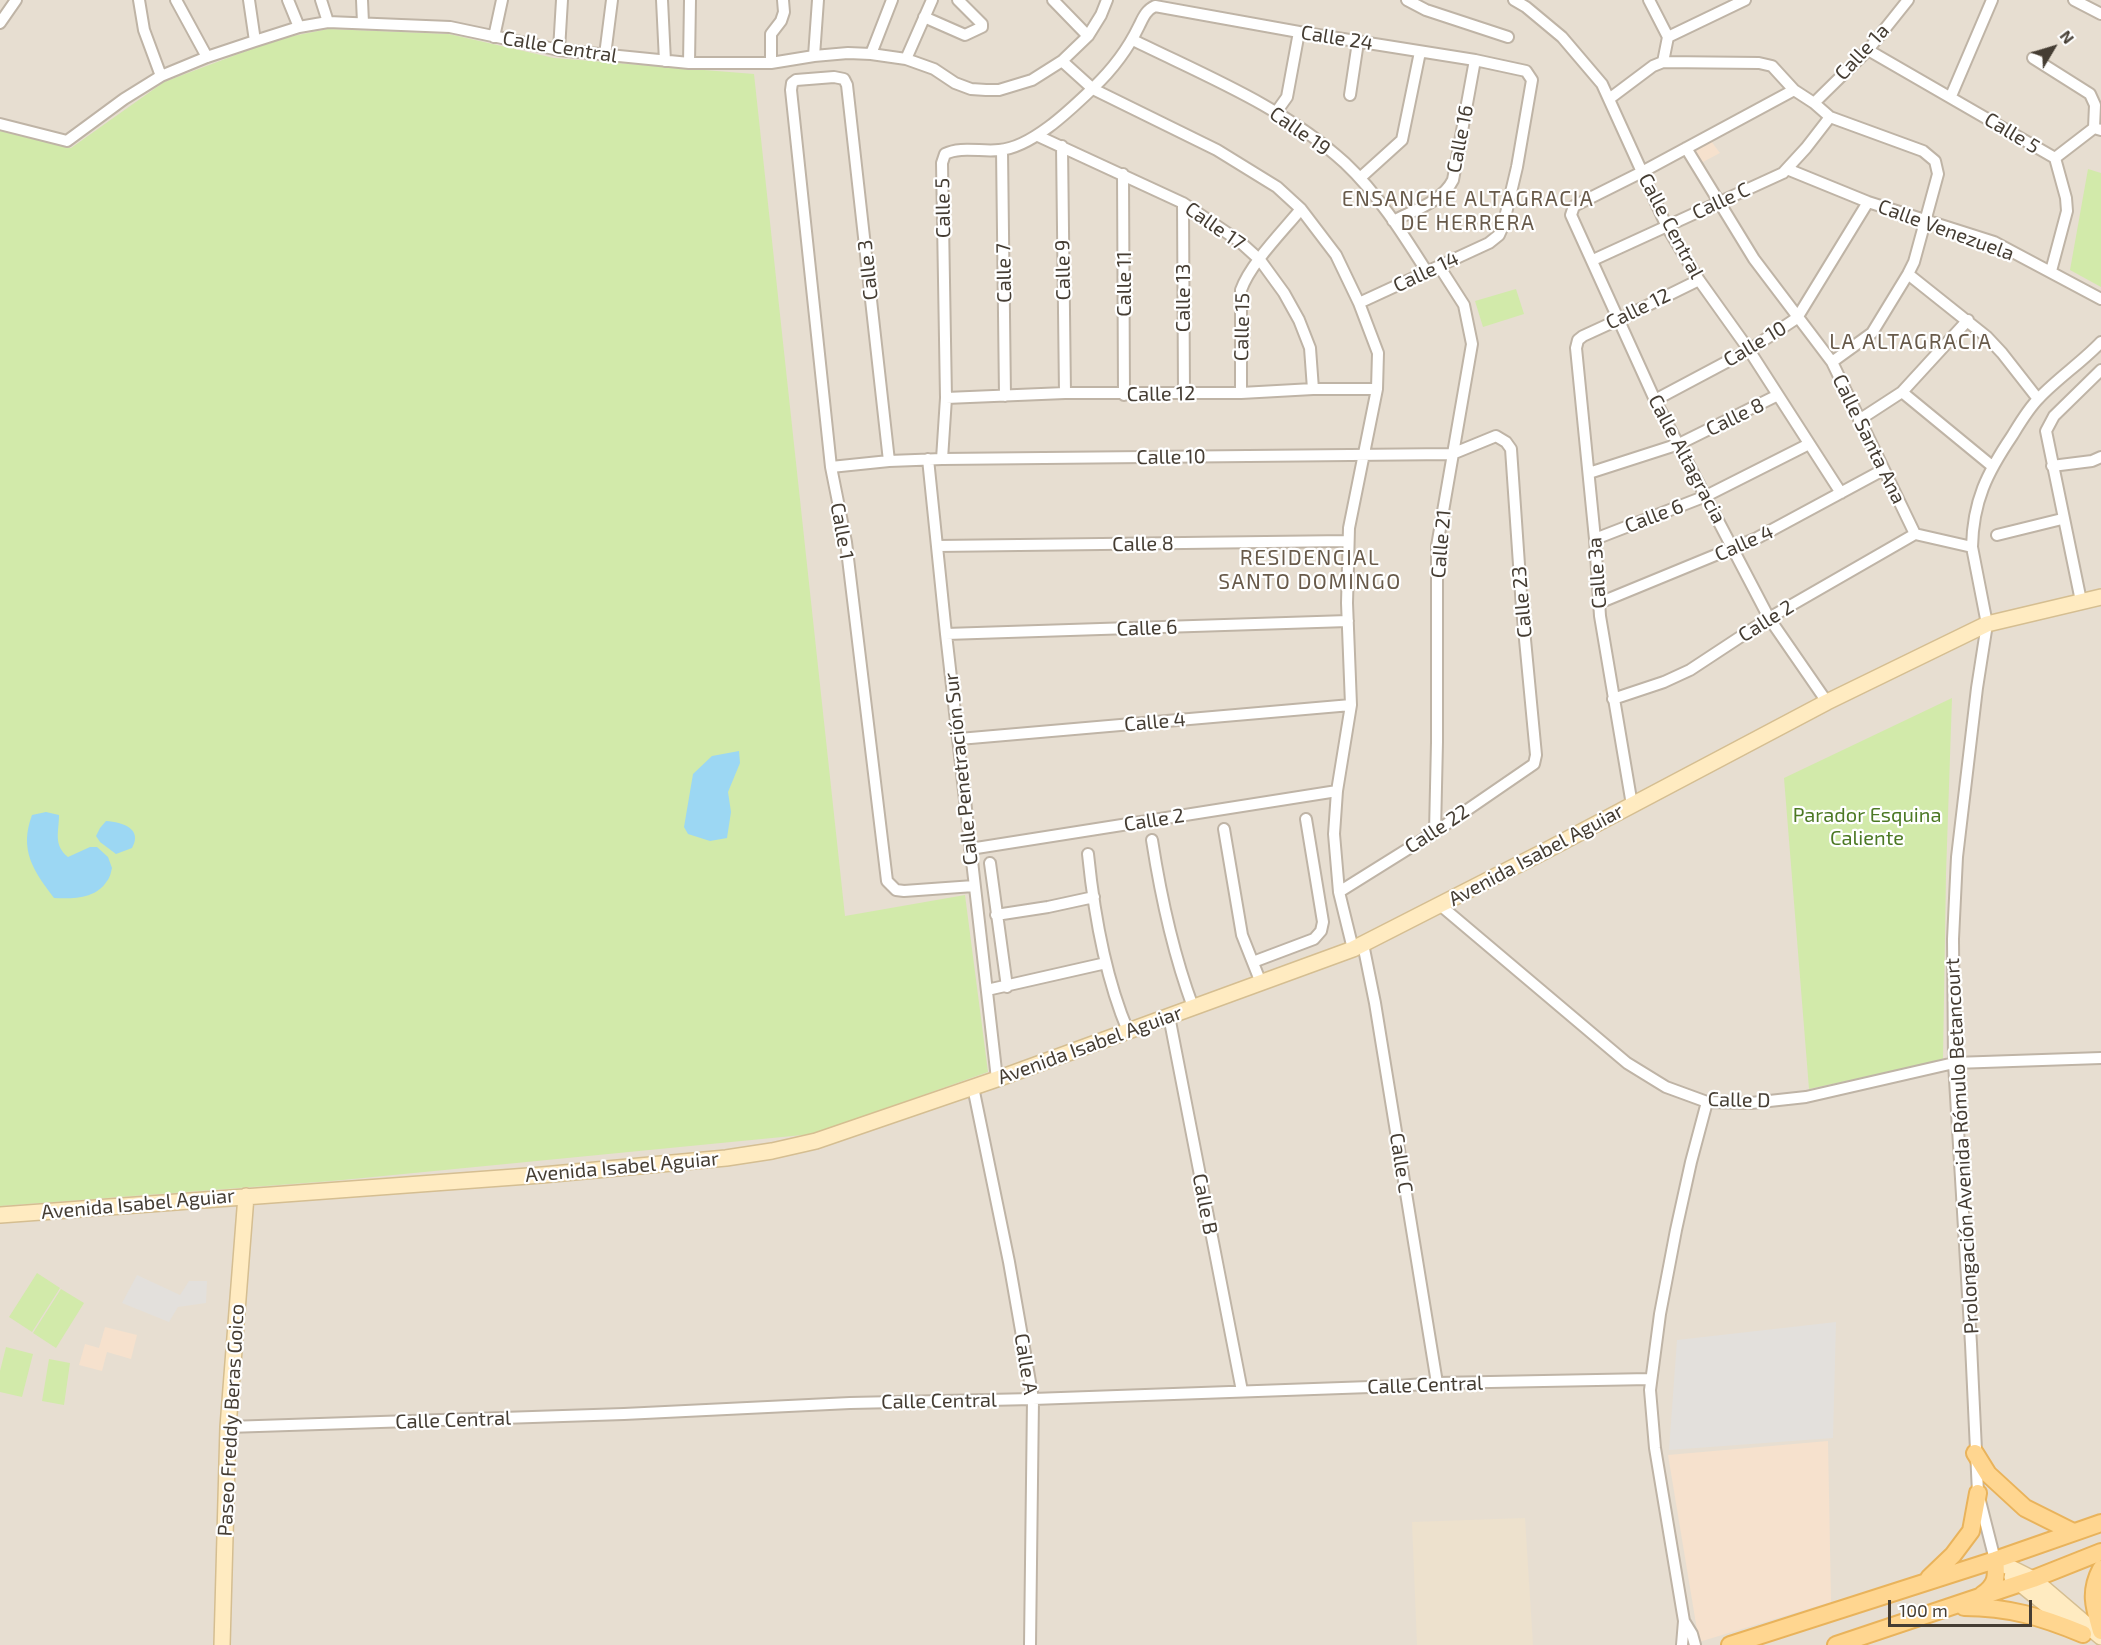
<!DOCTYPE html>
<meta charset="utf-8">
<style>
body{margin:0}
#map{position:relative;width:2101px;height:1645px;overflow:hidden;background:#f3ede4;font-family:"Exo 2",sans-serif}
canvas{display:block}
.north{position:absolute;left:2023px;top:18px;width:60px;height:60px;-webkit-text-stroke:4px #fff;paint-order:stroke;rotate:52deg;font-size:16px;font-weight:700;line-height:24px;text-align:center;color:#453d33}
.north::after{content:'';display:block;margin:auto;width:21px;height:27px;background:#453d33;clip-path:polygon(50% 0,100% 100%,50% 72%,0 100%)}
.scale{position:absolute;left:1888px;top:1600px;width:144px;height:27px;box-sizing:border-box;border:3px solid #453d33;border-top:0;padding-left:8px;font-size:18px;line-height:21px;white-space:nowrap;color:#453d33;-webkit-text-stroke:4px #fff;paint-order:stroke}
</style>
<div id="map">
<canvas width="2101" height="1645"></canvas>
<div class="north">N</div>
<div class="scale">100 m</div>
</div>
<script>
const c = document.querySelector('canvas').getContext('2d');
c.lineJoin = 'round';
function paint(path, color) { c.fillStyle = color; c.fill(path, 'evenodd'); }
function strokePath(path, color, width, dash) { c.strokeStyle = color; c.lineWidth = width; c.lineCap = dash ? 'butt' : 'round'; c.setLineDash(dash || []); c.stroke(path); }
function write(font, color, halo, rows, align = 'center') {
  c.font = font + ' "Exo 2",sans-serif'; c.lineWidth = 4.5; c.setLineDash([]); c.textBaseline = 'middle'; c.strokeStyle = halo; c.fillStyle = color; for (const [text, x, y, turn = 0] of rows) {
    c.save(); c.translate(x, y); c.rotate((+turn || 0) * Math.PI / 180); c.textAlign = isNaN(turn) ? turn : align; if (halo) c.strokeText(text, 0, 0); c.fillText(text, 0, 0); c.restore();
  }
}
paint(new Path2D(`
 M0,0H2101V1645H0Z`), '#e7ded1');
paint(new Path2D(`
 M1711,141L1720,153L1699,164L1691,150Z
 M105,1327L137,1335L131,1359L107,1352L102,1371L79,1365L85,1344L99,1348Z
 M1828,1441L1831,1602L1699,1642L1668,1455Z`), '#f6e1cd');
paint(new Path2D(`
 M1525,1518L1533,1645H1417L1412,1522Z`), '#ede1cd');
paint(new Path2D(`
 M328,29L449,34L554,58L754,74L845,916L965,895L988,1072L813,1134L332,1181L0,1206V131L71,148L164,82L278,39Z
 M2088,169L2101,173V287L2070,270Z
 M1516,289L1524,314L1483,327L1475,301Z
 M1952,698L1946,874L1943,1060L1809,1089L1784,778Z
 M37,1273L60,1288L32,1332L9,1317Z
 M61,1289L84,1303L56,1348L33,1333Z
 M6,1347L33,1354L22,1397L0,1392V1371Z
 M49,1359L70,1363L64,1405L42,1401Z`), '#d2eaaa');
paint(new Path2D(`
 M137,1275L180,1295L189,1281H207L206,1303L178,1307L169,1322L122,1303Z
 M1836,1322L1833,1438L1669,1450L1677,1340Z`), '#e3e0dc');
paint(new Path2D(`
 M739,751L740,763L728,792L731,812L727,838L710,841L688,834L684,827L693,774L712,756Z
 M46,812L59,815C59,832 53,845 68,857L90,847H97L108,857L112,868C111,872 110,878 107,881C96,899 72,899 54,898C33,870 19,850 32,815Z
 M106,821C123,822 143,829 132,848L116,854L100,842L96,836L100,828Z`), '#9cd7f3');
const street = new Path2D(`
 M139,0L144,30L161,76
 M176,0L207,57
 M249,0L255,41
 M288,0L299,27
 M321,0L328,22
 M362,0L363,23
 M662,0L665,61
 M1053,0L1088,36
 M1407,0L1426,10L1508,37
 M1514,0L1526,7L1562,37L1602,84L1667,227L1699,280L1749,350L1841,493
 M1649,0L1668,37L1663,62
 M2074,0L2101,14
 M924,17L965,35L982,27V24L958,0
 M0,23L16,0
 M494,37L502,0
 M1668,37L1745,0
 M1133,40C1206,76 1284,107 1345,163C1378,194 1403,234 1427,272
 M559,50L562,0
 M1868,50L2055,158L2066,198L2067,211L2051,271
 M871,54L892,0
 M605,55L612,0
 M814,56L818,0
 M2033,58L2090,94L2095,105L2094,128
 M906,59L932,0
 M1062,61L1093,89L1217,150L1277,187L1301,209L1336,255L1359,303L1378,353L1377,389L1349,528L1347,603L1351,705L1337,791L1334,834L1339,892L1353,949
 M689,63L690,0
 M771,63V34L781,21L784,12L783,0
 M1794,90L1642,172L1574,206L1571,215L1655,400L1769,618L1827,702
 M1350,95L1358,42
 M1951,96L1992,0
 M1609,99L1653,66L1663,62L1759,63L1772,66L1794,90L1814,103L1830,117L1923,151L1935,161L1938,174L1914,262L1908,274L1872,333L1832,362
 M1814,103L1868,50L1908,0
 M1277,111L1287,97L1299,32
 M0,124L67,141L124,99L161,76L207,57L255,41L299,27L328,22L450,27L559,50L689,63H771L814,56L848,53L871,54L906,59L934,69L955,83L971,89L986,90H999L1032,80L1062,61L1088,36L1101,15L1107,0
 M1038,136L1183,203L1239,241L1260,260L1284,293L1299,320L1310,348L1313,389
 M1062,146L1065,393
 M1686,148L1754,259L1832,362L1915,534
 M1002,150L1005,396
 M2055,158L2094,128L2101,130
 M1787,169L1868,202L1994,242L2101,299
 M1123,174L1124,395
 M1360,178L1402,140L1420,52
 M1183,203L1184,393
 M1393,221C1414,210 1442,202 1453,180L1475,60
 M1593,260L1783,173L1806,148L1830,117
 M1908,274L1987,337L2002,353L2038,399
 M1902,392L1992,466
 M1241,393V290C1250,264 1283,231 1301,209
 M946,398L1065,393H1241L1313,389H1377
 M1655,400L1749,350L1797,318L1868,202
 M1859,420L1902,392L1968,320
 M928,459L946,634L997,1079
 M942,459L946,398L942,163L945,154C960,146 982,152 999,150C1031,148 1070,110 1093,88C1112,70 1127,51 1139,26C1143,18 1146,10 1155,6L1299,32L1475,60L1526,71L1532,80L1517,167L1503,226L1499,235L1489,243L1359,303
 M889,461L847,85L844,79L834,77L796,80L792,83L791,90L831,467L846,542L887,881L896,890L904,891L974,886
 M2052,466L2092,461L2101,457
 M831,467L889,461L942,459L1452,454L1496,436L1506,442L1511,449L1522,608L1536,755L1534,764L1435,832L1339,892
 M1589,473L1679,444L1778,395
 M1915,534L1972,547
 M1997,535L2062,519
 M1595,539L1706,496L1809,444
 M937,546L1348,541
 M2081,601L2046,431L2054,416L2101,370
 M1599,603L1757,538L1883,470
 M946,634L1348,621
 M1613,699L1664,682L1690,670L1769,618L1915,534
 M959,739L1351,705
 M1632,805L1600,616L1595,539L1576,348L1578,340L1583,336L1620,319L1699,280
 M1224,829L1242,935L1261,983
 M1435,832L1437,742V546L1472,344L1464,305L1439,266
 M1152,840C1161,898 1173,953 1193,1007
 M970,849L1337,791
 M1088,854C1094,913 1105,977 1128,1031
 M990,863L1007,987
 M1440,905L1627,1063L1666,1087L1707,1102L1751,1103L1806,1097L1954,1063L2101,1058
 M996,915L1048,907L1094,897
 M1363,944L1375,1003L1437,1383
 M1253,962L1314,939L1321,931L1323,922L1306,819
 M987,990L1106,963
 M1169,1016L1242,1391
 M973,1087L1009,1262L1033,1399L1030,1645
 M228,1427L624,1414L850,1403L1033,1399L1398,1386L1437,1383L1650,1379
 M1995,1560L1978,1493L1971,1344L1954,1063L1953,939L1957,857L1977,688L1987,624L1972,547C1973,501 1987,473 2012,436C2020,423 2028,409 2039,398C2058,378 2082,362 2101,342
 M1684,1621L1692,1634L1695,1645
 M1682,1645L1684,1621L1655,1448L1650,1390L1660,1314L1676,1230L1691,1162L1707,1102`);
const secondary = new Path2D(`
 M0,1215L542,1175L726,1158L772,1151L816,1141L997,1079L1353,949L1549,849L1827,702L1987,624L2101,597
 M1995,1560L2033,1579L2101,1637
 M2012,1577L2075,1628
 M222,1645L228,1427L246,1196`);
const primary = new Path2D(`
 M1975,1453L1988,1474L2025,1508L2073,1532
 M2101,1569C2089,1592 2094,1607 2101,1631
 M1929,1578L1953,1555L1971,1531L1978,1493
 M1982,1595C1997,1585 1997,1576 1995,1560
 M1964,1607C2009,1607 2042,1617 2083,1634
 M1730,1645L1995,1560L2101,1523
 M1836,1645L2033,1579L2101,1552`);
strokePath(street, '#bfb4a6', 14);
strokePath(secondary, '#d5be91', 18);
strokePath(primary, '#e9b35b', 20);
strokePath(street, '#fff', 10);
strokePath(secondary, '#ffebc1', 15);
strokePath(primary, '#ffd690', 16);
write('20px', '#453d33', '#fff', [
 ["Calle 24",1337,38,9],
 ["Calle Central",560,47,9],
 ["Calle 1a",1862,52,-47],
 ["Calle 19",1300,131,35],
 ["Calle 5",2012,133,31],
 ["Calle 16",1460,139,-79],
 ["Calle C",1721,201,-25],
 ["Calle 5",943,208,-91],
 ["Calle 17",1215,226,35],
 ["Calle Central",1671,226,62],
 ["Calle Venezuela",1946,230,20],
 ["Calle 3",868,270,-96],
 ["Calle 9",1063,270,-91],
 ["Calle 14",1426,272,-25],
 ["Calle 7",1004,273,-91],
 ["Calle 11",1124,284,-90],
 ["Calle 13",1183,298,-90],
 ["Calle 12",1638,309,-26],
 ["Calle 15",1242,327,-89],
 ["Calle 10",1755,344,-31],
 ["Calle 12",1161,394,-1],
 ["Calle 8",1735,417,-26],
 ["Calle Santa Ana",1869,439,64],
 ["Calle 10",1171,457,-1],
 ["Calle Altagracia",1687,459,62],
 ["Calle 6",1654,516,-21],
 ["Calle 1",842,531,80],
 ["Calle 4",1744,543,-24],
 ["Calle 8",1143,544,-1],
 ["Calle 21",1441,544,-85],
 ["Calle 3a",1597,573,-94],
 ["Calle 23",1522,602,-95],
 ["Calle 2",1766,621,-32],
 ["Calle 6",1147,628,-2],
 ["Calle 4",1155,722,-5],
 ["Calle Penetración Sur",961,769,-96],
 ["Calle 2",1154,820,-9],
 ["Calle 22",1437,829,-33],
 ["Avenida Isabel Aguiar",1536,855,-28],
 ["Avenida Isabel Aguiar",1090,1045,-20],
 ["Calle D",1739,1100,1],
 ["Prolongación Avenida Rómulo Betancourt",1962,1146,-93],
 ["Calle C",1401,1163,81],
 ["Avenida Isabel Aguiar",622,1167,-5],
 ["Avenida Isabel Aguiar",138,1204,-5],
 ["Calle B",1205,1204,79],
 ["Calle A",1026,1364,81],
 ["Calle Central",1425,1385,-2],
 ["Calle Central",939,1401,-1],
 ["Paseo Freddy Beras Goico",231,1420,-87],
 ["Calle Central",453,1420,-2]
]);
write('20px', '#4c7924', '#fff', [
 ["Parador Esquina",1867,815],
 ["Caliente",1867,838]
]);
c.letterSpacing = '1.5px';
write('21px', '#685a4a', '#fff', [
 ["ENSANCHE ALTAGRACIA",1468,199],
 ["DE HERRERA",1468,223],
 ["LA ALTAGRACIA",1911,342],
 ["RESIDENCIAL",1310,558],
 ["SANTO DOMINGO",1310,582]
]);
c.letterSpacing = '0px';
</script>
